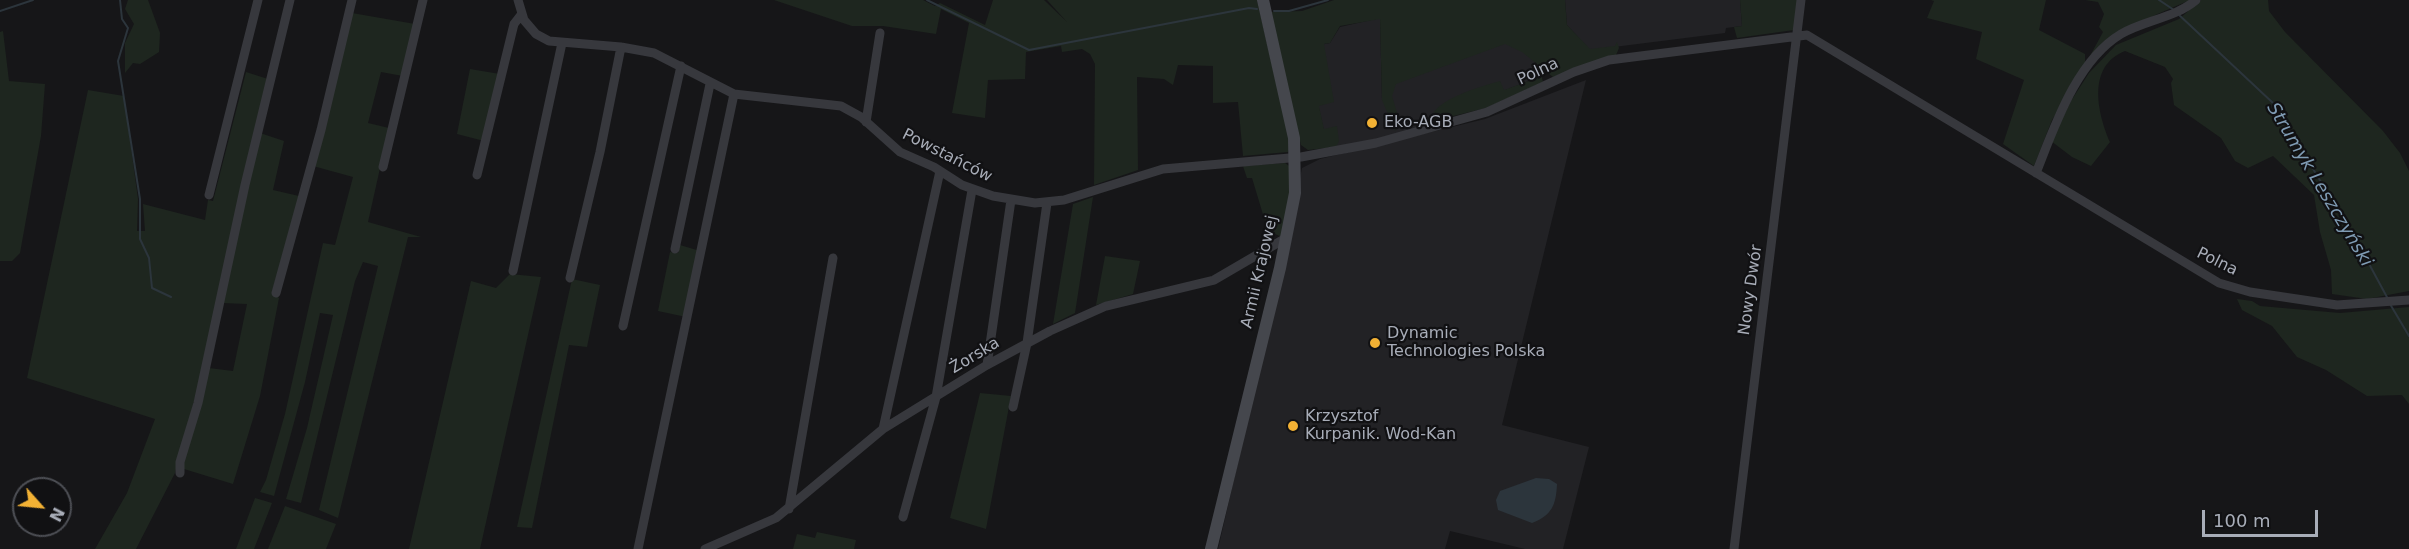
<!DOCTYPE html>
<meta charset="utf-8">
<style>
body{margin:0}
#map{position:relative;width:2409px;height:549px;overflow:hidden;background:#161618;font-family:"DejaVu Sans",sans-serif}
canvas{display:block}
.north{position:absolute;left:12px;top:477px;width:60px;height:60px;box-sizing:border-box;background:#111113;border:2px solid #4d4f55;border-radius:50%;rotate:117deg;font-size:16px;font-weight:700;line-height:24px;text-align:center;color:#a8adb8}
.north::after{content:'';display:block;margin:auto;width:21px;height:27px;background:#f2b134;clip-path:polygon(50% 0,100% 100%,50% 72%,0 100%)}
.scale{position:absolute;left:2202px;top:510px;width:116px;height:27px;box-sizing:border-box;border:3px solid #a8adb8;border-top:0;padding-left:8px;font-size:18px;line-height:21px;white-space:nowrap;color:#a8adb8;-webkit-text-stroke:4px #111113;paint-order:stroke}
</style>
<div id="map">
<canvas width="2409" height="549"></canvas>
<div class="north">N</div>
<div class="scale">100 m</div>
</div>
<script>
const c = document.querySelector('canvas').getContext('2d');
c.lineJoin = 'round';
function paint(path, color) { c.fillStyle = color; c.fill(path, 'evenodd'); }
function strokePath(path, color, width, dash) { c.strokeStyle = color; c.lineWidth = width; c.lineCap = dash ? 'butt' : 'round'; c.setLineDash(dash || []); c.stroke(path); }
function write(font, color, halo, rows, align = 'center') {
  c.font = font + ' "DejaVu Sans",sans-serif'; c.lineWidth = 4.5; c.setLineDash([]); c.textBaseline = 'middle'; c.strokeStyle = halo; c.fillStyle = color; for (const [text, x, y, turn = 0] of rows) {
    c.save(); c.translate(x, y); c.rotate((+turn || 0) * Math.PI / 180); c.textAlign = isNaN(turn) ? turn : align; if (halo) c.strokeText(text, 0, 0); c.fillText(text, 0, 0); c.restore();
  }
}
paint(new Path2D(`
 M1565,0H1740L1742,26L1726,28L1725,33L1590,50L1567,25Z
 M1380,18L1382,99L1387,84L1502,41L1513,43L1541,66L1529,81L1503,91L1500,82L1433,123L1378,139L1328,149L1318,104L1320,45L1330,43L1340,27Z
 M1586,80L1502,425L1589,447L1563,549H1525L1450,531L1445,549H1218L1281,275L1302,168L1320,159L1485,119Z`), '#222225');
paint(new Path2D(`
 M128,0H148L160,33L159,52L140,64L133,63L125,73V43L134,24L125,9Z
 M774,0H923L935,6L940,3L985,25L993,0H1044L1067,22L1047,0H1257L1291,147L1288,152L1243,156L1238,102L1213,103V66L1178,65L1173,85L1164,79L1137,77L1138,170L1094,185L1095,64L1090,54L1082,49L1062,52L1061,46L1026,52L1025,79L988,80L985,118L952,113L969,23L941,9L936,34L883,26H852Z
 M1334,0H1565L1567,25L1590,49L1615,46L1617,42L1619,48L1616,55L1553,77L1522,52L1505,44L1396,84L1392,96L1400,123L1395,131L1382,100L1380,19L1340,26L1330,43L1324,44L1334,102L1319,106L1324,129L1337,126L1339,141L1336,147L1308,150L1301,145L1271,12L1302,11Z
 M1740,0H1801L1794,30L1737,38L1734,27L1742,26Z
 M1931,0H2046L2039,30L2085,54V66L2052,120L2034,166L2003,144L2024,80L1976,59L1982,32L1927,18L1934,1Z
 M2085,0H2190L2153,16L2090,56L2103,32L2099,27L2104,14L2098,2Z
 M2201,0H2268L2269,11L2285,32L2383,131L2400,153L2409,171V291L2367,299L2332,294L2331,270L2320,232L2314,195L2273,156L2248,168L2235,161L2221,138L2174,105L2171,83L2173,79L2165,67L2125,51C2087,66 2097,112 2110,142L2091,166L2072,157L2051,141L2071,101L2089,73L2116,45L2179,19Z
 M352,13L415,24L403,76L381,72L368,123L389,128L368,222L421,237H408L338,518L319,510L378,266L363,262L355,281L301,503L286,499L307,428L333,315L320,313L305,382L274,496L260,492L266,480L285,414L323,243L335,245L353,177L313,166Z
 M3,31L9,81L45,84L41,136L20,253L12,261H0V32Z
 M470,69L500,74L484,141L457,134Z
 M246,72L268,79L203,368L175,473L136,549H95L127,493L155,419L27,378L88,90L124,96L138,199L137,231H145L143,204L205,220L208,200L213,201Z
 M1529,72L1541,74L1543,82L1486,108L1429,122C1433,99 1480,87 1500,81L1504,90L1529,81L1526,74Z
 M260,133L284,141L273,190L299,196L272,293L279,298L260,396L233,484L184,469L182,464L209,368L233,371L247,304L222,303Z
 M1285,163L1292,168L1293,175L1282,237L1268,231L1252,178H1247L1243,166Z
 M1093,197L1075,313L1053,324L1073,204Z
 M680,245L700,251L686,317L658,311L670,252L678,253Z
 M1105,256L1140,261L1133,294L1096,305Z
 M510,274L541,277L480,549H409L471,281L496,288Z
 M572,279L600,285L587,347L569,345L532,528L517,527Z
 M2237,299L2252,301L2260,306L2340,313L2409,307V404L2402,395L2367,396L2326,370L2297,357L2272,326L2242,310Z
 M980,393L1011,396L986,529L950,518Z
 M255,498L272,503L254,549H236Z
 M285,506L336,524L326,549H268Z
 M817,532L856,540L854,549H793L797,534L815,538Z`), '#1e261f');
paint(new Path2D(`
 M1536,478L1549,479L1557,484C1556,505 1552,515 1532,523L1498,510L1496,500L1500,491Z`), '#2c353c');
strokePath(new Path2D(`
 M120,0L122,19L128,28L118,61L140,199V239L149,258L152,288L171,297
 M927,0L1029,50L1249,8L1257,9
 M2159,0L2174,10
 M0,11L33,0
 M1274,11H1289L1328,0
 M2178,14L2273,103L2355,238L2388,299
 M2390,304L2409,336`), '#2c353c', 2);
strokePath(new Path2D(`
 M518,0L524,20L536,34L549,41L621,47L654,53L734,94L841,106L861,117L900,152L934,167L962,185L993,196L1035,203L1064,200L1163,169L1301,157L1376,143L1487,112L1574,72L1609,60L1807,35L2219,283L2250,292L2337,305L2409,300
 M866,122L880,33
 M383,167L423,0
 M2036,173C2054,128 2076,61 2121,34C2145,20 2175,18 2196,0
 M477,175L514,24L521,15
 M209,195L258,0
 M675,249L710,84
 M513,271L562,43
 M570,278L600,152L621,47
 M276,293L321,130L352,0
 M623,326L681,66
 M987,365L1011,200
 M1013,407L1027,343L1047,203
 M883,429L940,171
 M180,473V462L198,403L245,185L290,0
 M789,509L833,258
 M903,517L936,397L972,190
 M638,549L734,94
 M705,549L776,518L883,429L987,365L1050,331L1106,306L1214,280L1286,238
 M1734,549L1801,0`), '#37383d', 9);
strokePath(new Path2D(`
 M1211,549L1280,268L1295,193L1294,138L1263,0`), '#45474d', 12);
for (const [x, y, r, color] of [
 [1372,123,6,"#f2b134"],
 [1375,343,6,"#f2b134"],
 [1293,426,6,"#f2b134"]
]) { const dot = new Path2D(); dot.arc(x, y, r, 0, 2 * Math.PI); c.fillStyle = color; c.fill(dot); strokePath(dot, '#111113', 2); }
write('16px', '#a8adb8', '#111113', [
 ["Polna",1538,72,-25],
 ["Powstańców",947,156,27],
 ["Polna",2217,262,26],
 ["Armii Krajowej",1260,272,-77],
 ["Nowy Dwór",1751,290,-82],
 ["Żorska",975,356,-31]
]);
write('16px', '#a8adb8', '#111113', [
 ["Eko-AGB",1384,123],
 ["Dynamic",1387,334],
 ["Technologies Polska",1387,352],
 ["Krzysztof",1305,417],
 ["Kurpanik. Wod-Kan",1305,435]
], 'left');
write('italic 18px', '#7f9bb3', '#111113', [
 ["Strumyk Leszczyński",2319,185,59]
]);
</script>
